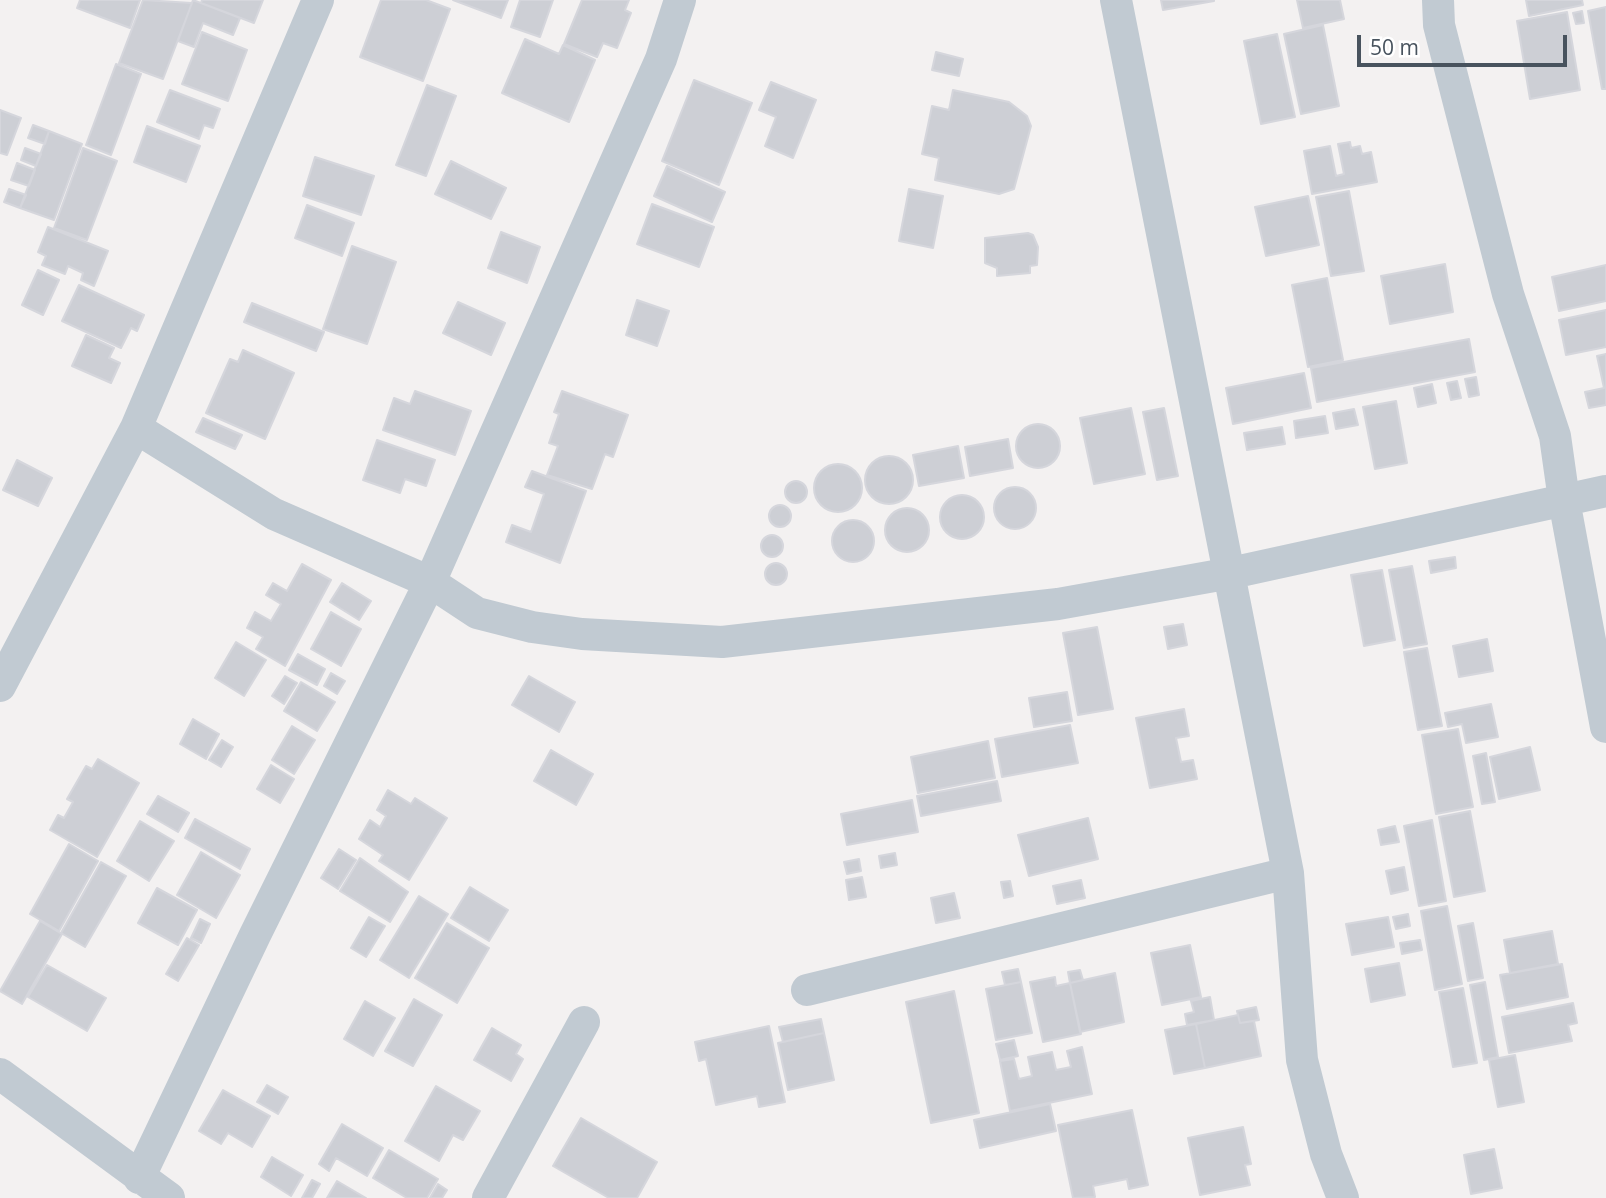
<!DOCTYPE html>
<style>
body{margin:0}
#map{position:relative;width:1606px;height:1198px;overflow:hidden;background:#f3f1f1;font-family:"Open Sans",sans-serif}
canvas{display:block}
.scale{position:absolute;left:1357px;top:35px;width:210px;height:32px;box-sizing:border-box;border:4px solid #48535e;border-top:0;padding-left:9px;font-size:21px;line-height:24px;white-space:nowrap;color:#48535e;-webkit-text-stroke:5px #fff;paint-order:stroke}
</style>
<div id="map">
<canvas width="1606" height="1198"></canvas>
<div class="scale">50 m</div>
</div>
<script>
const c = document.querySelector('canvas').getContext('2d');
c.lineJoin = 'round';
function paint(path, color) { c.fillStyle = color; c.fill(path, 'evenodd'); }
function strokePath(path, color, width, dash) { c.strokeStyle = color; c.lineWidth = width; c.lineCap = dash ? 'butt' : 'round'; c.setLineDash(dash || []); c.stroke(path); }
const building = new Path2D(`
 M80,0H140L130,28L77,8Z
 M143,0L192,3L163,79L119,63Z
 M193,0L240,18L233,35L203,23L194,47L178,41Z
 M202,0H263L254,23L201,3Z
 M381,0H426L450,9L423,81L360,57Z
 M453,0H508L501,18Z
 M520,0H553L540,37L511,27Z
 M582,0H629L625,10L631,13L617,48L603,43L597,57L564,44Z
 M1161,0H1214V1L1163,10Z
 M1297,0H1340L1344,19L1303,28Z
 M1526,0H1582L1583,5L1529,16Z
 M1606,7V89H1602L1588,11Z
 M1582,11L1584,23L1576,24L1573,13Z
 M1567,12L1580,90L1530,99L1517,21Z
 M1323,25L1339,106L1301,114L1284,34Z
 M202,32L247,50L228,101L182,84Z
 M1277,34L1295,117L1261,124L1244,41Z
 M525,39L559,54L563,45L595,60L569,122L502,93Z
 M936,52L963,59L959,76L932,70Z
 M116,64L141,74L111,155L86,145Z
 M694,80L752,103L719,185L662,161Z
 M771,82L816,100L793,158L765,146L776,117L759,110Z
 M427,85L456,96L426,176L396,165Z
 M170,90L220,109L213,128L204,125L199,139L157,122Z
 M953,90L1009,102L1027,116L1031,126L1014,189L999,194L935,180L939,158L922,154L932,106L949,110Z
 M0,110L21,118L7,155L0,153Z
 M33,125L49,131L45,144L28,138Z
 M147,126L200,146L186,182L134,162Z
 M49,131L82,144L54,220L20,208Z
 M1350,142L1351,148L1360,146L1362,154L1371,152L1377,182L1312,194L1304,151L1330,146L1336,176L1344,174L1338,144Z
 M25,148L41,154L36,166L21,160Z
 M83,148L117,161L87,240L54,228Z
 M315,157L374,176L361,215L303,196Z
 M451,161L506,188L491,219L435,194Z
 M17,163L35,170L29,186L11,180Z
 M667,166L725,192L712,222L654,196Z
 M9,189L26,195L20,208L4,202Z
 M909,189L943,196L933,248L899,241Z
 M1349,191L1364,271L1331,276L1316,197Z
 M1308,196L1319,245L1266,256L1255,207Z
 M652,204L714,227L699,267L637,244Z
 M307,205L354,223L342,256L295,238Z
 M48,227L108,251L94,286L81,280L83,273L68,266L65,274L42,265L46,256L38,252Z
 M501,232L540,247L527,283L488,268Z
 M1028,233L1033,235L1038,247L1037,265L1030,266V273L997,276V268L985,263V238Z
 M352,246L396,262L367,344L323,329Z
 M1445,264L1453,312L1390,324L1381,276Z
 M1606,265V301L1559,311L1552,277Z
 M38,270L59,280L43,315L22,305Z
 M1327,278L1343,360L1308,367L1292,285Z
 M79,285L144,315L137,331L131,328L121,348L62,321Z
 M637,300L669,311L657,346L626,335Z
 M458,302L505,323L491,355L443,333Z
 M252,303L324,332L316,351L244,322Z
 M1606,310V347L1566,355L1559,320Z
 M86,335L114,348L109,358L120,363L111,383L72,366Z
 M1469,339L1475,372L1317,402L1311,368Z
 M243,350L294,373L265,439L206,413L230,359L238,362Z
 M1606,354V405L1589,408L1585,392L1604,388L1597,356Z
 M1304,373L1311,408L1233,424L1226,388Z
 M1476,377L1479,395L1469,397L1465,379Z
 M1457,381L1461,398L1451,400L1447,383Z
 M1432,384L1436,403L1418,407L1414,388Z
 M415,391L471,411L455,455L383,430L394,398L410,404Z
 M562,391L628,415L613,457L605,454L592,489L547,475L558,446L549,443L559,414L554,412Z
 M1396,401L1407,463L1375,469L1363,407Z
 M1131,408L1145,474L1094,484L1080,418Z
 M1164,408L1178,476L1157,480L1143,412Z
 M1354,409L1358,425L1336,429L1333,413Z
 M1325,416L1328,433L1296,438L1294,421Z
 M203,418L242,435L235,449L196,432Z
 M1016 446a22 22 0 1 1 44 0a22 22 0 1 1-44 0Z
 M1282,427L1285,444L1247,450L1244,433Z
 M1008,439L1013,468L970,476L965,447Z
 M377,440L435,460L426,486L405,479L400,493L363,480Z
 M958,446L964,478L919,486L913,455Z
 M865 480a24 24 0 1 1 48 0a24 24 0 1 1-48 0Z
 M17,460L52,478L38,506L3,490Z
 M814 488a24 24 0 1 1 48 0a24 24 0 1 1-48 0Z
 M532,471L586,491L560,563L506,542L512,525L531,532L544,494L525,487Z
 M785 492a11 11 0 1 1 22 0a11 11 0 1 1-22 0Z
 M994 508a21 21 0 1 1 42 0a21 21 0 1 1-42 0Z
 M940 517a22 22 0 1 1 44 0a22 22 0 1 1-44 0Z
 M769 516a11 11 0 1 1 22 0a11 11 0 1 1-22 0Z
 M885 530a22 22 0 1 1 44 0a22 22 0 1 1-44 0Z
 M832 541a21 21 0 1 1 42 0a21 21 0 1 1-42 0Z
 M761 546a11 11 0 1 1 22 0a11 11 0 1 1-22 0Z
 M1455,557L1456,568L1431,573L1429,561Z
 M765 574a11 11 0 1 1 22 0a11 11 0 1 1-22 0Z
 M302,564L331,580L285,666L256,649L263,637L247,628L255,612L271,621L281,604L266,595L273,583L287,591Z
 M1412,566L1427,644L1404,648L1389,570Z
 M1382,570L1395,640L1364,646L1351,575Z
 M342,583L371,601L359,620L330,602Z
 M331,612L361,629L341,666L311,649Z
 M1183,624L1187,645L1168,649L1164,627Z
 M1097,627L1113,709L1078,715L1063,633Z
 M1487,639L1493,671L1459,677L1453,646Z
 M236,642L266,660L244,696L215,678Z
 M1427,648L1442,726L1418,730L1404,652Z
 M298,654L325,669L317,685L289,670Z
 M331,673L345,681L337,694L324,686Z
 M285,676L297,683L284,704L272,696Z
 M529,676L575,702L559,732L512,705Z
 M301,682L335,702L317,731L284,711Z
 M1067,692L1072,721L1034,727L1029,698Z
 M1491,704L1498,737L1466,743L1462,724L1448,727L1445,713Z
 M1184,709L1189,736L1176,738L1181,762L1193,760L1197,779L1150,788L1136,718Z
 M193,719L219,734L206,759L180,744Z
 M1070,725L1078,763L1002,777L995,739Z
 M292,726L315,740L294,774L272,760Z
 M1458,729L1473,807L1436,814L1422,735Z
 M222,740L233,747L221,767L209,760Z
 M988,741L995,778L918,793L911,757Z
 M1530,747L1540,790L1499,799L1490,757Z
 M551,750L593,774L576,805L534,781Z
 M1486,753L1495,802L1482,804L1473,756Z
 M98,759L139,783L97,857L50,830L58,815L64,818L73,802L67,799L86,766L92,769Z
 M271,765L294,779L280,803L257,789Z
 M997,781L1001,801L921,816L917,796Z
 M388,790L411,804L415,798L447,818L409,880L379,861L383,855L359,839L370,820L380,827L386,816L377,810Z
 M158,796L189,813L178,832L147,814Z
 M912,800L918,832L847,845L841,814Z
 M1470,811L1485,891L1454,897L1439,817Z
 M1088,818L1098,859L1029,876L1018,835Z
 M195,819L250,849L240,869L185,838Z
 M1432,820L1446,901L1419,906L1404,826Z
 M140,821L174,841L149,881L117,861Z
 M1395,826L1399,842L1381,845L1378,830Z
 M69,844L98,861L59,931L30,914Z
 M339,849L356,860L338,889L321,878Z
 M201,852L240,875L216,918L177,895Z
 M895,853L897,865L881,868L879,856Z
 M360,858L408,892L390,922L340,891Z
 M859,859L861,871L847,874L844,862Z
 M101,862L126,876L85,947L61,933Z
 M1404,867L1408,890L1391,894L1386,871Z
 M862,877L866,897L849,900L846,880Z
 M1081,880L1085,898L1057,904L1053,886Z
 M1010,881L1013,896L1004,898L1001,882Z
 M470,887L508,910L489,941L451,918Z
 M157,888L197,910L178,945L138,923Z
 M954,893L960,918L936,923L931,898Z
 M419,896L448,914L409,978L380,960Z
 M1447,906L1462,984L1435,990L1421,911Z
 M1408,914L1410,926L1396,929L1393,917Z
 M369,917L385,926L366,957L351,948Z
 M1388,917L1394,947L1352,955L1346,924Z
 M200,919L210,924L201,943L191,938Z
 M40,921L62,934L22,1004L0,991Z
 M447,923L489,948L457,1003L415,978Z
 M1473,923L1483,978L1468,981L1458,926Z
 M1552,931L1558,964L1510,973L1504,940Z
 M187,938L199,945L178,981L166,974Z
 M1420,940L1422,950L1402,954L1400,943Z
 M1190,945L1201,997L1162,1005L1151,953Z
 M1399,963L1405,995L1371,1002L1365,969Z
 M1562,964L1568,997L1507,1009L1500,975Z
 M47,965L106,998L87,1031L28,997Z
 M1018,969L1021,982L1005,985L1002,972Z
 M1080,970L1083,980L1070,983L1068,972Z
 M1115,973L1124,1022L1080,1032L1070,983Z
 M1055,977L1056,986L1070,983L1081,1034L1043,1042L1030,982Z
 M1021,982L1032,1033L996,1040L986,989Z
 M1485,982L1498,1057L1484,1060L1470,985Z
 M1463,988L1477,1063L1453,1067L1439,992Z
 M954,991L979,1113L931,1123L906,1002Z
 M1210,997L1214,1020L1187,1025L1185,1014L1194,1012L1191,1001Z
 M414,999L442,1015L413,1066L385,1051Z
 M365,1001L395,1018L373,1056L344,1039Z
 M1573,1003L1577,1023L1568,1025L1572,1041L1509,1053L1502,1017Z
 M1256,1007L1259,1020L1240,1023L1237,1011Z
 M1238,1015L1240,1023L1254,1021L1261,1056L1205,1068L1196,1024Z
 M821,1019L824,1033L783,1042L779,1027Z
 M1196,1024L1205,1068L1174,1074L1165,1030Z
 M769,1026L785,1102L759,1107L757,1096L716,1105L706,1059L699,1061L695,1042Z
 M492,1028L521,1045L516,1054L523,1059L511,1081L474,1060Z
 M824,1033L834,1080L788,1090L778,1043Z
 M1014,1040L1018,1056L1000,1060L996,1044Z
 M1082,1047L1092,1094L1010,1111L1000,1061L1014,1059L1019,1079L1032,1076L1028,1057L1052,1052L1056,1070L1071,1067L1067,1051Z
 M1515,1055L1524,1102L1498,1107L1489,1060Z
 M267,1085L288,1097L278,1114L257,1102Z
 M436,1086L480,1111L463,1140L453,1135L439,1161L405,1141Z
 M223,1090L270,1116L252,1147L228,1133L221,1144L199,1131Z
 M1050,1104L1056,1131L980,1148L974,1120Z
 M1132,1110L1148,1185L1129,1189L1127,1179L1093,1186L1095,1197L1073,1198L1058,1125Z
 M581,1118L657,1162L637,1198H609L553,1166Z
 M342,1124L383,1148L367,1176L336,1158L329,1171L319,1164Z
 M1243,1127L1251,1164L1245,1165L1250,1185L1200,1195L1188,1138Z
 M1494,1149L1502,1188L1471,1194L1464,1155Z
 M389,1150L438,1179L427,1198H407L373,1178Z
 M272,1157L303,1175L291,1196L261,1177Z
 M312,1180L320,1184L312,1198H302Z
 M337,1181L366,1198H327Z
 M438,1184L447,1190L442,1198H430Z`);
paint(building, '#cdcfd5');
strokePath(building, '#d5d6dc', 2);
strokePath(new Path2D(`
 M1116,0L1288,873L1302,1060L1326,1154L1343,1198
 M1438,0L1439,25L1508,294L1555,436L1564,500L1606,727
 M136,428L274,514L430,582L477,613L532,627L582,634L722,642L1058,604L1231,573L1606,491
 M0,686L136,428L318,0
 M807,990L1288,873
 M0,1074L169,1198
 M139,1178L255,935L430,582L661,59L680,0
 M488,1198L584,1022`), '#c1cad2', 32);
</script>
